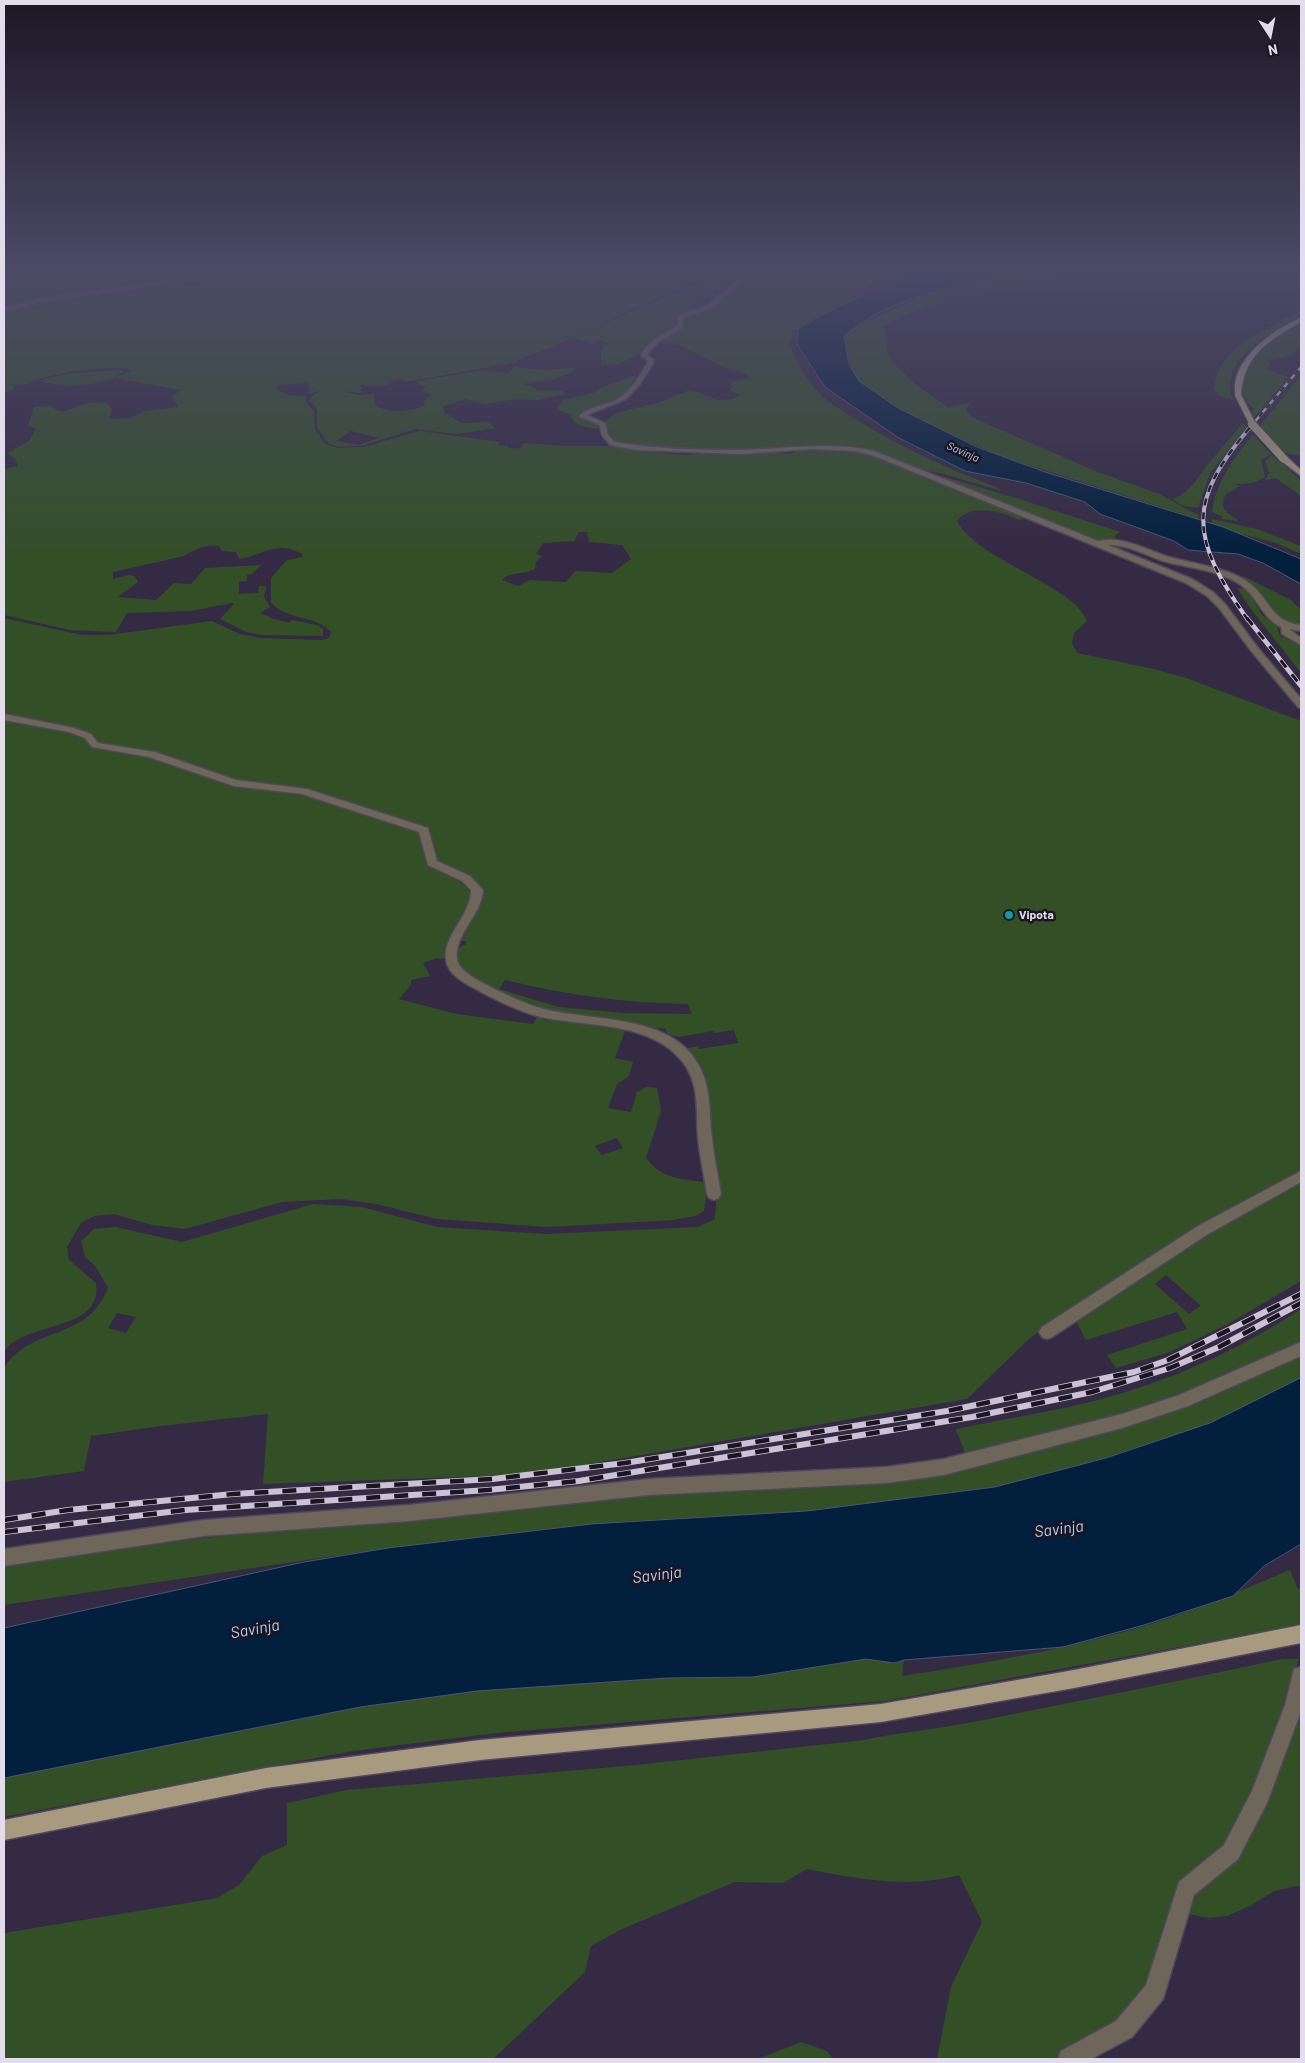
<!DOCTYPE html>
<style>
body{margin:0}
#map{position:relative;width:1305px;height:2063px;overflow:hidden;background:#352a44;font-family:Barlow,sans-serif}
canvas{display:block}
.frame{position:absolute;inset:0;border:5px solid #e3dced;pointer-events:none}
.north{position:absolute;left:1245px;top:10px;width:50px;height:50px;-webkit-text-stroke:4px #1b1521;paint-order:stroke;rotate:169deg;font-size:14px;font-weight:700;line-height:20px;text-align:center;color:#e3dced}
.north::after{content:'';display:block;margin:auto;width:18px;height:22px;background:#e3dced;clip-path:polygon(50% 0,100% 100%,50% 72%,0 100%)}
</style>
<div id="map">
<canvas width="1305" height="2063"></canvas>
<div class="frame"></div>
<div class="north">N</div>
</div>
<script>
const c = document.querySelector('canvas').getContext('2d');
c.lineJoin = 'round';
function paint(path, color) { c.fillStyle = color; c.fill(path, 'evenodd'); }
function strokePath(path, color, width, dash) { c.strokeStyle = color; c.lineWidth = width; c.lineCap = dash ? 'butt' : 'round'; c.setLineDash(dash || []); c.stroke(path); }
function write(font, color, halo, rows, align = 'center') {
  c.font = font + ' Barlow,sans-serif'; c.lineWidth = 5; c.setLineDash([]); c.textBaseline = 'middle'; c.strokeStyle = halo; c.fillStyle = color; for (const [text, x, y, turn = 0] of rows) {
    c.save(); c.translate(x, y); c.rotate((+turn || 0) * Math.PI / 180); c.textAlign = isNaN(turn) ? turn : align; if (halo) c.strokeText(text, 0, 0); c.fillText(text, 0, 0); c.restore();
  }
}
paint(new Path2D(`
 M4,270H722L650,301L548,349H544L516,361L517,362L405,382L400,379L389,381L391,384C383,386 371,384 366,386L363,384L360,385L363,388L359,390L363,392L360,393L339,391L361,395L374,394L375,405C389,415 412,411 426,405L422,403L432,394L420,390L426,387L418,384V381L484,370L509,373L514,367L546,370L572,368L575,371L555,379L523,384L534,387L537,390L563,391L564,394L537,400L516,399L485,404L466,399L443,406L445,413L462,423L488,422L495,428L458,434L415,429L365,445L340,447L329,444L317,427V408L309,401L313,395L322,390L310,394L309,383L277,385L276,389L288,395L307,396L305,401L314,411L315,429L325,444L337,448L364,447L420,431L499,442V445L508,446V448L519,449L524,443L565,446H614L659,453L688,455L719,452L755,454L780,450L783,454L795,453L793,449L845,450L868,453L1034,520L1025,519L1019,520C1002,511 970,503 957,521C977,560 1074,585 1087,621L1074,633L1072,643L1077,653L1154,669L1186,678L1301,721V1172L1196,1228L1142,1267L1068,1310L1029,1339L967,1399L554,1470L488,1476L263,1484L268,1414L161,1426L91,1436L84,1471L4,1482V1368C31,1325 87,1342 108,1288L96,1267L85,1257L81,1241L94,1229L116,1227L182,1242L313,1204L362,1207L437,1227L545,1234L698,1227L715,1219L717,1191L702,1081L695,1065L681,1050L698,1046L699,1049L738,1043L734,1030L714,1033L713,1031L679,1037L668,1034L665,1028L651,1029C591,1019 531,1013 477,983C469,978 457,973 452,964C450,960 452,954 454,950L466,944V941H461L460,936L477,907L475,891L466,882L434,862L424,826L417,825L429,864C440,872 456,878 465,886C486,904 451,940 444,959L437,958L423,963L430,976L411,980V985L399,999L457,1014L533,1024L539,1013L545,1014L542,1019L548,1021L551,1016L626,1028L615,1058L633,1062L629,1076L617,1084L608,1108L631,1112L637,1092L646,1087L657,1088L661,1111L646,1158C664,1181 682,1178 708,1183L704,1211L695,1216L673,1220L548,1227L437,1219L376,1204L341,1199L282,1202L185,1229L152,1225L114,1214L94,1216L81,1223L67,1247L69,1260L96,1283C103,1333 25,1320 4,1352V618L82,635H108L212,621L240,634L260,638L323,640L329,638L331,632C316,615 289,621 271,603V578L287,560L303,557L302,554C275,539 261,557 239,559L236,552L222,551L219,546C205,544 196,549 184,556L113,572V579L129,575L135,576L138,582L118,597L156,600L174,583L191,584L205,568L261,565L252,574L247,575V581L239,582V594L258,593L259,586H266L264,597L270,607L260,613L274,619L289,623L292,620L317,625L323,629V636L262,635L246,632L220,619L234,604L232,603L191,611L127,613L116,632H113L70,630L4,615V469L18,466L16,460L8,453L30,440L36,428L28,426L34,407L51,406C67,418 70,406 85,404C92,402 100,403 106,402L112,409L109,419L131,418L145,411L179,407L172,396L181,390L115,378L131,371C118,363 61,373 46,377C35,380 26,385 15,385L12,391L4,392V311L13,307L48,300L167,283L183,282L186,283L184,284L195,287L203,284L188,280H218L158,276L140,271L171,281L43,299L4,308ZM351,431L379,438L358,445L336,441ZM579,532H587L589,542L622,545L631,559L612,573L575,571L566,582L530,580L518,586L502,580C510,571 525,575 535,569L536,562L542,556L536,554L543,543L574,541ZM505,980C566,995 626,1003 688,1004L692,1014L622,1013L559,1007L499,989ZM617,1138L623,1148L602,1155L595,1146ZM117,1313L136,1317L126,1333L108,1328Z
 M728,270H754L726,281L711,294L692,297V305L701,309L680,315L678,324L675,329L655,338L639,351H642V353C623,358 624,368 601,364V350L608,343L601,340L592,343L571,338Z
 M761,270H931L874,282L864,291L811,319L794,331L789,344C796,361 808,382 821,395C830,404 842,410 852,417C897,446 947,468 996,487L1001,491L944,474L913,468L856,448L799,445L757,452L716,450L686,452L633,447L609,439L607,436L610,435L609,430L602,424L616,413L657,403L687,391L698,392L717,400L734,399L740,394L729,390L732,387L730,382L750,378L746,373L731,370L679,345L654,343L681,329L683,317L714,307L740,282Z
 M1025,270H1125C1041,277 958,284 884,327L888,354L896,366L916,385L948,407L971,403L966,409L970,416L978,420L1095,471L1159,494L1198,515L1199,519L1003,457L904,413L863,386L857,379L845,351L844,335L850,329L930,293Z
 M1301,310V316C1273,332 1218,358 1233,400L1219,396L1214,390C1216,346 1271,328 1301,310Z
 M1301,323C1301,358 1296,354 1266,361L1270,362L1267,370L1288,377L1254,418L1251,412L1254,409C1252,406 1248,404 1246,401C1228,366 1278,336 1301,323Z
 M115,370L125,371C103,388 65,388 39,381L67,374Z
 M1301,375V456L1284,453L1259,427Z
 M632,376L636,377L630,386V392L582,414L583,420L596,424L600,428C589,429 573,426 570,414L557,410L563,400L593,393L600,388Z
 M1243,423L1247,427L1210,473L1198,508C1188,506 1181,507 1173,499C1192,491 1196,479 1208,464C1219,450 1232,437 1243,423Z
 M1253,435L1271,454L1261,460L1265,476C1257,484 1245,484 1235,484L1240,486L1226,494C1217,509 1229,513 1239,521L1222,519L1223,517L1212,512C1216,483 1233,458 1253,435Z
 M1272,455L1301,480V496L1276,478L1265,480L1269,473L1265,461Z
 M930,473L1013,497L1120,532L1115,536L1116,540H1097L1086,537Z
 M1212,519L1257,529L1301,546V554L1276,543L1212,526Z
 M1226,570L1249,579L1293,601V603L1301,609V625C1268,619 1275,604 1253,587C1246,580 1232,578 1226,570Z
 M1237,588L1245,589L1251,594L1261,614L1277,626L1280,636L1301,645V673L1251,609Z
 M1301,1181V1281L1228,1324L1170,1352L1116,1368L1107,1355L1187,1329L1177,1312L1086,1340L1075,1319L1150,1274L1207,1231ZM1166,1275L1200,1305V1306L1189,1314L1155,1284Z
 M1301,1309V1343C1195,1398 1081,1425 966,1456L956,1429C1003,1419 1051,1412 1098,1400C1170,1381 1239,1350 1301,1309Z
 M1301,1354V1378L1210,1423L1106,1458L995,1487L807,1511L630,1521L543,1529L388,1548L4,1605V1566L79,1553L204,1538L651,1493L889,1480L1215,1392Z
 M1290,1570L1298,1589L1301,1588V1624L1283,1628L885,1701L496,1733L353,1751L4,1817V1778L360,1707L477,1691L667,1678L753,1677L866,1659L894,1663L904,1660L902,1676C993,1662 1085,1646 1173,1617C1213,1603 1251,1586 1290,1570Z
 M1282,1659H1299L1264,1764L1243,1814L1229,1840L1196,1868L1181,1885L1155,1972L1121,2023L1054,2059H937L951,1987L982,1922L959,1875C908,1889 858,1879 807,1869L783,1883L735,1882L622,1929L591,1946L585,1972L493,2059H4V1933L217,1898L239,1885L262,1856L287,1845V1803L347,1790L636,1765L864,1740C900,1732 937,1729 973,1722C1076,1702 1179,1681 1282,1659Z
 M1301,1709V1885L1274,1891L1250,1906L1227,1916L1209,1918L1183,1913L1192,1893L1270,1784Z
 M801,2042L827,2051L833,2059H758Z`), '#334f26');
const water = new Path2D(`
 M936,270H1021C963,285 889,296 844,336L849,364L859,381L898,408L977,447L1045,472L1223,527L1301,559V584L1263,563L1238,554L1188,550L1174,541L1100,514L1085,502L1026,483L965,471L899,438L825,387L797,344L798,329C842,302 886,283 936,270Z
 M1301,1378V1544L1264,1566L1233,1596L1144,1625L1063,1647L904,1660L894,1663L866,1659L753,1677L667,1678L477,1691L360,1707L4,1778V1628L304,1562L388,1548L591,1524L807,1511L995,1487L1106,1458L1210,1423Z`);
paint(water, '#021f3e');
strokePath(water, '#465872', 1);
const minor = new Path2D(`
 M754,270H762L742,282L712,308L683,318V327L657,343L647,355L654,360L653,364L639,385L626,399L587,415L605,423L608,435L614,442C655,449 699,450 740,450C786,449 829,441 874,451L1098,541C1106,540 1114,539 1121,541C1138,544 1153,552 1169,557C1194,564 1225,567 1246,581C1270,596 1269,622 1301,625V631L1289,629L1301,638V645L1282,634L1281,627C1263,619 1257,596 1241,585C1220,570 1188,568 1163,561C1145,555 1128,544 1108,545L1192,579L1213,592L1225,604L1258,648L1301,699V708L1298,707L1252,652L1219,608L1207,596L1186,583L872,455L855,451L812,449L741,454L637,450L610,445L602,435L600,425L580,417V415C590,406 604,406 616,400C630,392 639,377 647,364L648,361L641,356C648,339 664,335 678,325V316L708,305L738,280Z
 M191,277L193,280L42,302L4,312V308L42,298Z
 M4,714L74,728L91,734L98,743L155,752L236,780L307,789L428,828L437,861L470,876L483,890C482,915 454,934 457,959C459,970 473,977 481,982C500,992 520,1002 540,1008C586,1021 660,1014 692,1055C713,1083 708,1106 712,1138C714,1157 718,1175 721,1194L719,1198L714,1200L709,1198L707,1194C704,1175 700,1157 698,1138C696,1111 700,1083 682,1061C650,1021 586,1027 541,1017C518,1011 495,1000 474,988C463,982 448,974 446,960C442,936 471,916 471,890L462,881L428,865L419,832L302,794L234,786L149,757L92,747L85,738L69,732L4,720Z
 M1301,1171V1182L1208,1234L1052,1337L1047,1339L1042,1337L1039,1332L1042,1327L1198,1226Z
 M1301,1342V1356L1188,1406L1122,1428L944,1475L886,1483L649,1495L409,1521L204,1536L4,1566V1549L204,1520L409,1505L649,1479L886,1467L944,1459L1122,1414L1179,1395Z
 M1301,1667V1711L1267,1803L1238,1859L1194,1895L1163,1999L1132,2037L1091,2059H1058L1061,2051L1116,2021L1146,1985L1179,1882L1224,1845L1252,1791L1285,1705L1294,1669Z`);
const major = new Path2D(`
 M1301,318V322C1269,341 1244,354 1241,395L1236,396C1228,362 1273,329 1301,318Z
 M1280,456H1286L1301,470V476L1280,460Z
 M1301,1625V1643L1074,1688L881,1722L480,1760L266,1788L4,1840V1820L266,1768L480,1740L881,1704L1074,1670Z`);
strokePath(minor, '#51465f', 3);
strokePath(major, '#51465f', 3);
paint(minor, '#6d6659');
paint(major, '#a89a7f');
const railFar3 = new Path2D(`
 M1252,425L1301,367`);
const railFar2 = new Path2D(`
 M1248,620C1189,537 1186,501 1253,424`);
const railFar1 = new Path2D(`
 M1247,618L1301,686`);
const rail = new Path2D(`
 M4,1520L68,1510L233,1494L493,1479L625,1463L947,1411L1134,1372L1168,1360L1301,1294
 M4,1532L185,1510L488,1490L579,1481L972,1417L1092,1392L1170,1368L1219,1347L1301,1303`);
strokePath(railFar3, '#cbc3d5', 2.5);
strokePath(railFar2, '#cbc3d5', 4);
strokePath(railFar1, '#cbc3d5', 4.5);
strokePath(rail, '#cbc3d5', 6);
strokePath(railFar3, '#1b1521', 2, [5.5]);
strokePath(railFar2, '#1b1521', 2.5, [7]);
strokePath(railFar1, '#1b1521', 3, [9]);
strokePath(rail, '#1b1521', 4.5, [14]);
const majorBridgeFar1 = new Path2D(`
 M1238,395L1253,425`);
const majorBridge = new Path2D(`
 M1252,424L1283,458`);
strokePath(majorBridgeFar1, '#51465f', 8, []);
strokePath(majorBridge, '#51465f', 9, []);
strokePath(majorBridgeFar1, '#a89a7f', 6);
strokePath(majorBridge, '#a89a7f', 8);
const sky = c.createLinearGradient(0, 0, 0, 559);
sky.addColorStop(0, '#1d1725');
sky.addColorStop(0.48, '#4b4a67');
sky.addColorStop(1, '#4b4a6700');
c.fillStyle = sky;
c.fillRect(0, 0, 1305, 559);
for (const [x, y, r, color] of [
 [1009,915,5,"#0f9aa8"]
]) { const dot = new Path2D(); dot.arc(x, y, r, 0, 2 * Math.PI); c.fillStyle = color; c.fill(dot); strokePath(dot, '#1b1521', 2); }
write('italic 11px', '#b0ccf0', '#1b1521', [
 ["Savinja",963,452,24]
]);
write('bold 12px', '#e3dced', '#1b1521', [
 ["Vipota",1019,915]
], 'left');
write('italic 16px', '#b0ccf0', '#1b1521', [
 ["Savinja",1059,1529,-7],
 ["Savinja",657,1575,-7],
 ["Savinja",255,1629,-10]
]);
</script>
